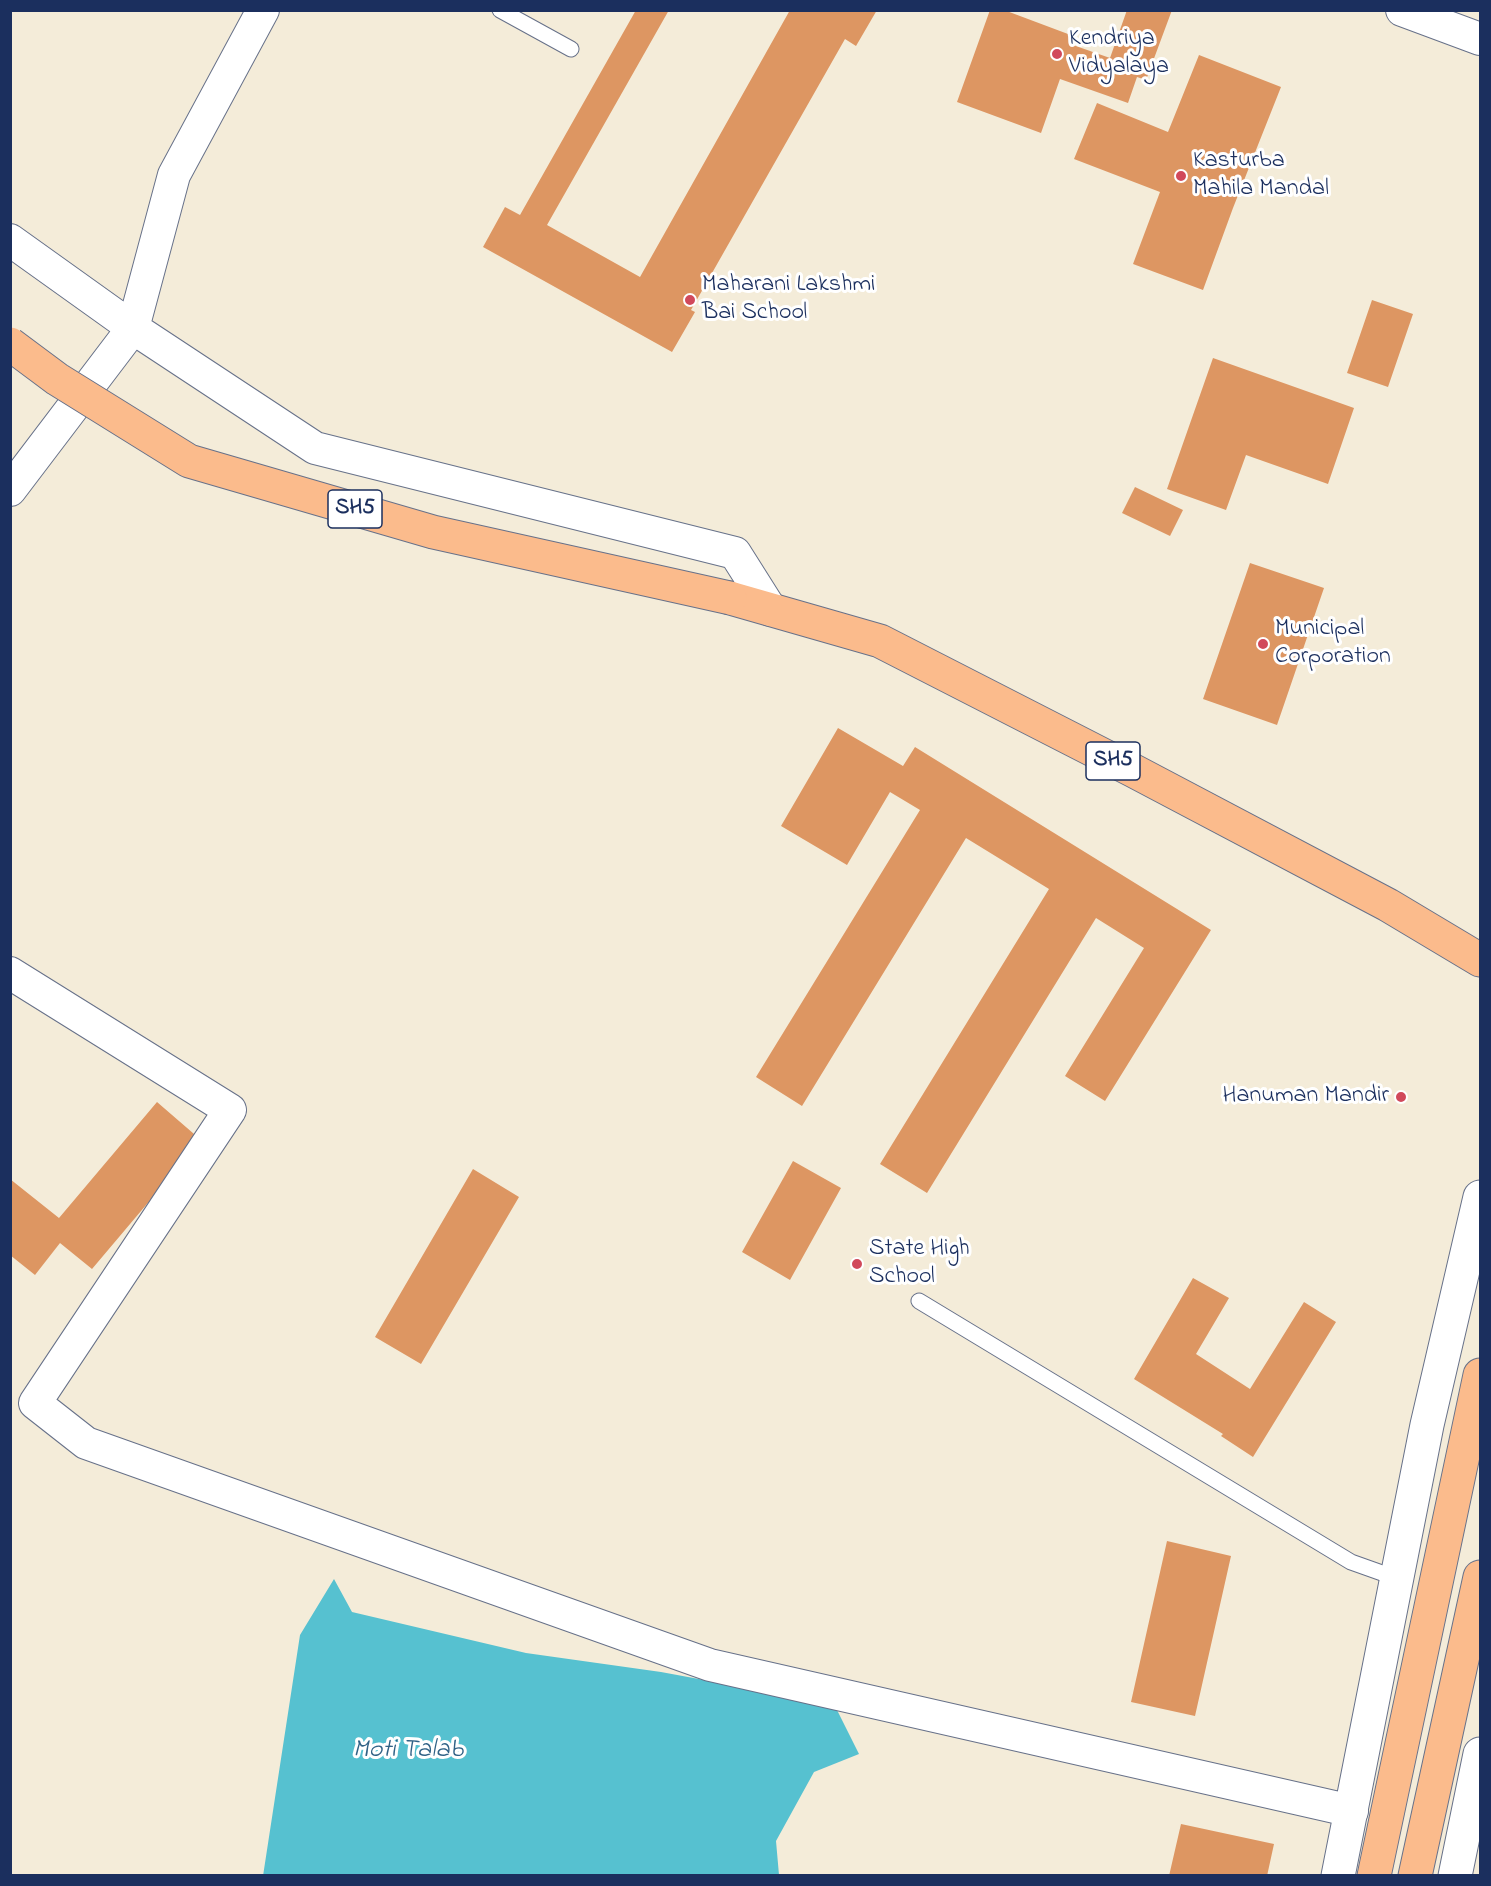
<!DOCTYPE html>
<style>
body{margin:0}
#map{position:relative;width:1491px;height:1886px;overflow:hidden;background:#f4ecd9;font-family:"Indie Flower",sans-serif}
canvas{display:block}
.frame{position:absolute;inset:0;border:12px solid #1b2f5e;pointer-events:none}
</style>
<div id="map">
<canvas width="1491" height="1886"></canvas>
<div class="frame"></div>
</div>
<script>
const c = document.querySelector('canvas').getContext('2d');
c.lineJoin = 'round';
function paint(path, color) { c.fillStyle = color; c.fill(path, 'evenodd'); }
function strokePath(path, color, width, dash) { c.strokeStyle = color; c.lineWidth = width; c.lineCap = dash ? 'butt' : 'round'; c.setLineDash(dash || []); c.stroke(path); }
function write(font, color, halo, rows, align = 'center') {
  c.font = font + ' "Indie Flower",sans-serif'; c.lineWidth = 6; c.setLineDash([]); c.textBaseline = 'middle'; c.strokeStyle = halo; c.fillStyle = color; for (const [text, x, y, turn = 0] of rows) {
    c.save(); c.translate(x, y); c.rotate((+turn || 0) * Math.PI / 180); c.textAlign = isNaN(turn) ? turn : align; if (halo) c.strokeText(text, 0, 0); c.fillText(text, 0, 0); c.restore();
  }
}
paint(new Path2D(`
 M334,1579L352,1612L526,1653L661,1672L834,1704L859,1754L814,1772L776,1841L779,1875L263,1876L300,1635Z`), '#56c1d0');
paint(new Path2D(`
 M636,10H669L547,225L640,277L790,10H877L856,46L845,39L691,310L695,312L672,352L483,247L505,207L520,215Z
 M990,10H1004L1076,37L1073,45L1110,58L1127,10H1172L1146,80L1137,77L1128,103L1060,79L1041,133L957,102Z
 M1199,55L1281,87L1233,208L1203,290L1133,264L1160,192L1074,159L1097,103L1168,132Z
 M1372,300L1413,314L1388,387L1347,373Z
 M1213,358L1354,408L1328,484L1246,455L1226,510L1167,489Z
 M1135,487L1183,510L1170,536L1122,513Z
 M1250,563L1324,588L1277,725L1203,699Z
 M838,728L903,766L915,747L1211,930L1105,1101L1065,1076L1144,948L1096,918L927,1193L880,1164L1049,889L966,838L802,1106L756,1077L920,810L890,792L847,865L781,826Z
 M157,1102L201,1140L92,1269L60,1243L35,1275L10,1255V1179L59,1218Z
 M793,1161L841,1188L790,1280L742,1252Z
 M473,1169L519,1197L421,1364L375,1337Z
 M1193,1278L1229,1298L1196,1354L1250,1389L1304,1302L1336,1322L1253,1457L1221,1436L1223,1434L1134,1379Z
 M1167,1541L1231,1556L1195,1716L1131,1702Z
 M1181,1824L1274,1844L1267,1876H1169Z`), '#dd9662');
const service = new Path2D(`
 M500,10L571,49
 M919,1301L1351,1562L1396,1578`);
const minor = new Path2D(`
 M1402,10L1480,39
 M10,240L133,328L315,448L735,553L771,610
 M10,490L133,328L174,175L263,10
 M10,973L230,1110L35,1403L86,1443L710,1665L1352,1811`);
const tertiary = new Path2D(`
 M1338,1876L1427,1425L1480,1197
 M1455,1876L1480,1754`);
const primary = new Path2D(`
 M730,598L880,641L1134,771L1388,905L1480,960
 M1374,1876L1480,1375
 M1415,1876L1480,1577`);
strokePath(service, '#677189', 17);
strokePath(minor, '#677189', 34);
strokePath(tertiary, '#677189', 35);
strokePath(primary, '#677189', 35);
strokePath(service, '#fff', 15);
strokePath(minor, '#fff', 32);
strokePath(tertiary, '#fff', 33);
strokePath(primary, '#fbbb8c', 33);
const primaryBridge = new Path2D(`
 M10,344L57,379L189,461L433,532L730,598`);
strokePath(primaryBridge, '#677189', 35, []);
strokePath(primaryBridge, '#fbbb8c', 33);
for (const [x, y, r, color] of [
 [1057,54,6,"#d1495b"],
 [1181,176,6,"#d1495b"],
 [690,300,6,"#d1495b"],
 [1263,644,6,"#d1495b"],
 [1401,1097,6,"#d1495b"],
 [857,1264,6,"#d1495b"]
]) { const dot = new Path2D(); dot.arc(x, y, r, 0, 2 * Math.PI); c.fillStyle = color; c.fill(dot); strokePath(dot, '#fff', 2); }
for (const [x, y, w] of [
 [355,509,54],
 [1113,761,54]
]) { const box = new Path2D(); box.roundRect(x - w / 2, y - 19, w, 38, 4.5); c.fillStyle = '#fff'; c.fill(box); strokePath(box, '#1b2f5e', 1.5); }
write('bold 22px', '#1b2f5e', null, [
 ["SH5",355,509],
 ["SH5",1113,761]
]);
write('24px', '#1b2f5e', '#fff', [
 ["Kendriya",1069,40],
 ["Vidyalaya",1069,68],
 ["Kasturba",1193,162],
 ["Mahila Mandal",1193,190],
 ["Maharani Lakshmi",702,286],
 ["Bai School",702,314],
 ["Municipal",1275,630],
 ["Corporation",1275,658],
 ["Hanuman Mandir",1389,1097,"right"],
 ["State High",869,1250],
 ["School",869,1278]
], 'left');
write('italic 26px', '#306286', '#fff', [
 ["Moti Talab",408,1752]
]);
</script>
